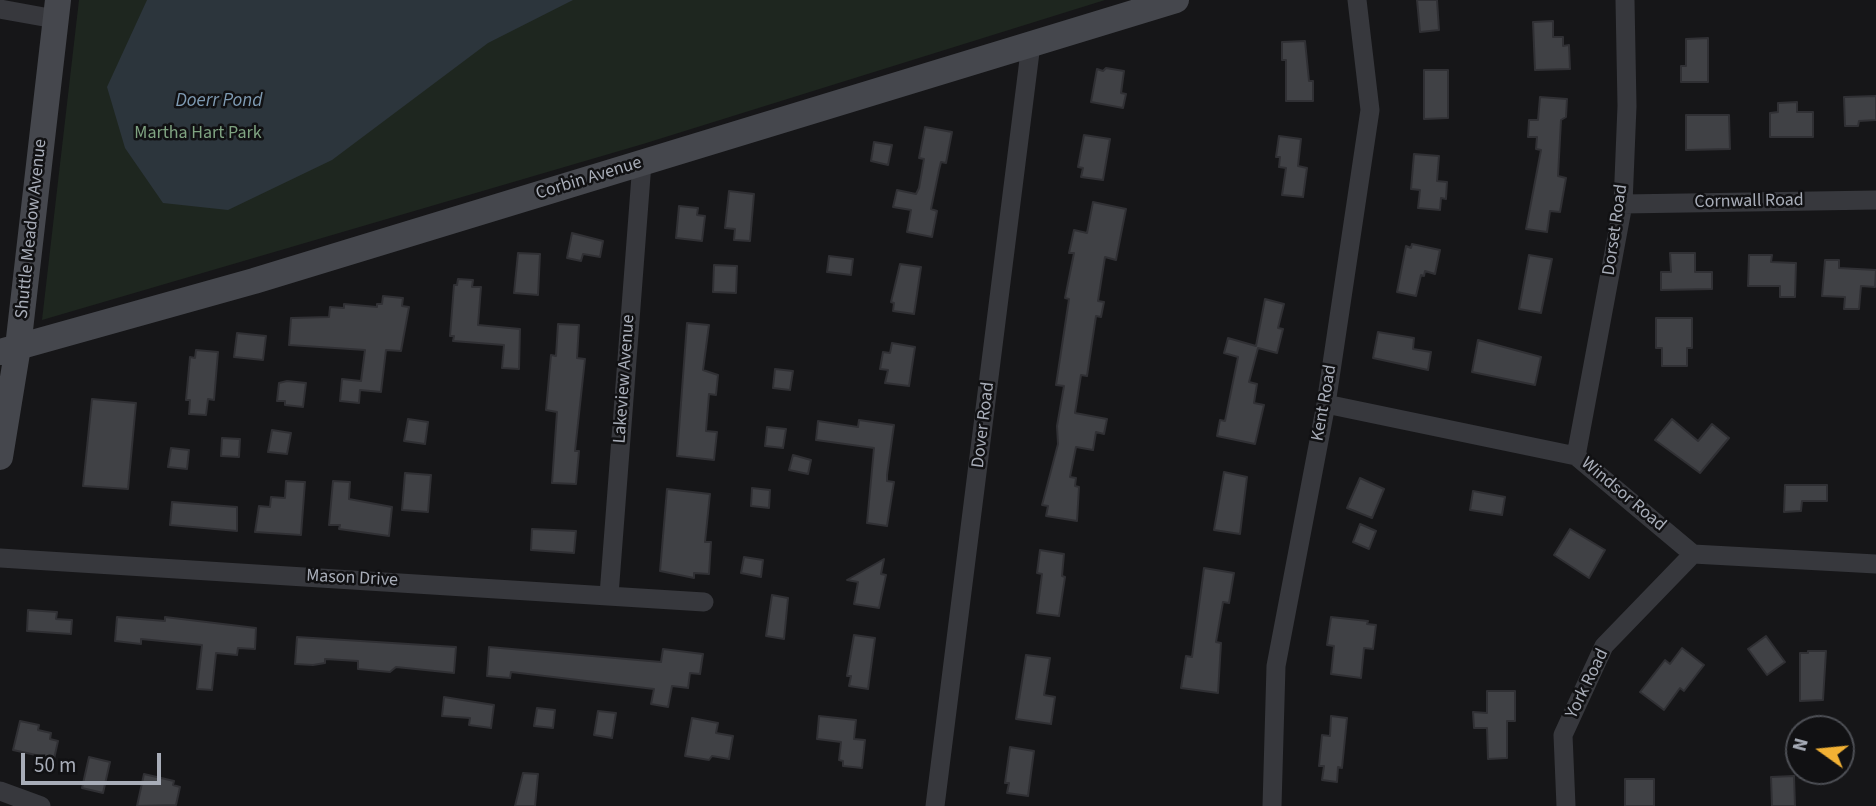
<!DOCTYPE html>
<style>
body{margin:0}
#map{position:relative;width:1876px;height:806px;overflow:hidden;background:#161618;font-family:"Source Sans 3",sans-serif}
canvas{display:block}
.north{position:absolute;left:1785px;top:715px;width:70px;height:70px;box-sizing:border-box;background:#111113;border:2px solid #4d4f55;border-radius:50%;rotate:285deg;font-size:19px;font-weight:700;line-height:28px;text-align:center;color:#a8adb8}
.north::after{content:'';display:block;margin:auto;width:24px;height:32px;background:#f2b134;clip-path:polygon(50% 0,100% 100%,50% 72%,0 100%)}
.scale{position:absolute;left:21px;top:753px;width:140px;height:32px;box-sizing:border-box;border:4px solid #a8adb8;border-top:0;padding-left:9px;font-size:21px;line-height:24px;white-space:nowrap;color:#a8adb8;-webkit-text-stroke:5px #111113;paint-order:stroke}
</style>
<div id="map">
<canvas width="1876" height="806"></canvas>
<div class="north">N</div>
<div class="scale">50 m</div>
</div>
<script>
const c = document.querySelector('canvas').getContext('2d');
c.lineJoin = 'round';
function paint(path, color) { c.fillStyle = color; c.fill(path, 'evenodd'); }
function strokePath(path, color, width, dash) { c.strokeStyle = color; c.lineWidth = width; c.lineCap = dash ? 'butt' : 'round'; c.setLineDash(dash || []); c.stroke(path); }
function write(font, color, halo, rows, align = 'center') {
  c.font = font + ' "Source Sans 3",sans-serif'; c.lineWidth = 5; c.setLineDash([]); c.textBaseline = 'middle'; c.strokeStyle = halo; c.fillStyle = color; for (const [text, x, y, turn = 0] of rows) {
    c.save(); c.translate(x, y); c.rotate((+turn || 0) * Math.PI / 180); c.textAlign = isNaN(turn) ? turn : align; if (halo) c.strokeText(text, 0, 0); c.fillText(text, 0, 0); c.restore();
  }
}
paint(new Path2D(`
 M79,0H1105L643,144L42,320Z`), '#1e261f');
paint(new Path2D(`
 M147,0H573L488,43L332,160L228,210L163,203L125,148L107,87Z`), '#2c353c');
const building = new Path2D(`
 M1417,0H1437L1439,30L1420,32Z
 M1553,21V37H1563V46L1569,45L1570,69L1535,70L1533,22Z
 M1708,38V82H1681V66H1686V39Z
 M1305,41L1309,81H1313V101H1286V60H1282V42Z
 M1106,68L1124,71L1121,93L1126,94L1123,108L1091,102L1097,69L1103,71Z
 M1424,70H1448V118L1424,119Z
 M1876,96V120L1859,121L1858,126H1845L1844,97Z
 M1540,97L1567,99L1566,117L1561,120L1558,176L1566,178L1560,212L1550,211L1547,232L1526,229L1541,150L1536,149L1537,137H1528L1529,120H1538Z
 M1797,102V112H1813V137H1770V113L1778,112V103Z
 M1686,115H1729L1730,149L1686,150Z
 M925,127L952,132L946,163L941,162L939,170L931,209L937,211L932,237L907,232L911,210L893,207L897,190L916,194L919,188L924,159L919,158Z
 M1084,135L1110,139L1103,180L1081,177L1083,168L1078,167Z
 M1279,136L1301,139L1298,166L1307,168L1303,197L1282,195L1286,168L1279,167L1280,157H1276Z
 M874,142L892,145L888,165L871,161Z
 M1414,154L1439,156L1437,181L1447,182L1446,199L1441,198L1440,210L1418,208L1420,190L1411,189Z
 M729,191L754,194L750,241L734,240L735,229L725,228Z
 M1093,202L1126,209L1116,260L1105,257L1098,301L1104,302L1101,317L1096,316L1087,376L1081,375L1075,413L1107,419L1104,434L1096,432L1093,450L1076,447L1070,477L1076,478L1075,486L1079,487L1077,521L1046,516L1048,506L1042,505L1058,444L1057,426L1064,386L1056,385L1069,299L1065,298L1074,253H1069L1074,230L1087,233Z
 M679,206L698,208L697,215L705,216L702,241L676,238Z
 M572,233L603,241L600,257L583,254L581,261L567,258Z
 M1412,244L1440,250L1435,274L1425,271L1424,276L1421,275L1416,296L1397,292L1406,246L1411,248Z
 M518,253L540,254L538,295L514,293Z
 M1670,253H1695V272H1712V289L1661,290V272H1671Z
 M1529,255L1552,259L1541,313L1519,309Z
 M1749,255H1772L1771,262L1796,263L1795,297H1780V286H1748Z
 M829,256L853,259L851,275L827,272Z
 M1825,260H1839V268L1876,270L1875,287L1861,286L1859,309H1844L1845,297L1822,296Z
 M900,264L921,267L914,314L893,311L894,303L891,302Z
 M714,265L737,266L736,293L713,292Z
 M458,279L473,280L472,287H481L478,325L520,329L519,369L502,368L504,345L453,341L454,336H450L454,285H457Z
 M383,296L403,298L402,306L409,307L401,351L386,350L381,392L360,390L359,403L340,401L342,379L361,381L365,350L289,345L291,318L329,317L330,307L344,308V304L377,307V304H382Z
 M1265,299L1284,304L1278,328L1283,329L1277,353L1258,348L1249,382L1257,384L1254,403L1264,405L1255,444L1217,436L1220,420L1225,421L1238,357L1224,353L1228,338L1256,346Z
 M1656,318H1692V348H1687V366H1662V348H1656Z
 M687,323L709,325L703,370L718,375L716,395L709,394L706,431L717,432L714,460L677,456Z
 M558,324L579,325L577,358L585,359L575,451H579L576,484L552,483L557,412L546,410L551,355L556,356Z
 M1378,332L1414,338L1413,349L1431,352L1428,370L1373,358Z
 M237,333L266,336L263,360L234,357Z
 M1478,340L1541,357L1535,385L1472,372Z
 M892,343L915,347L909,386L885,383L888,370L880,369L883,352L890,353Z
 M196,350L218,352L214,400L208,399L206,415L189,414L190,400H186L190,357L195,358Z
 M775,369L793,371L790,390L773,388Z
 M287,381L306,383L303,407L285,405V401H277L279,383Z
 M92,399L136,403L128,489L83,486Z
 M408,419L428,422L425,444L404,441Z
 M1672,419L1698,441L1712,424L1729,438L1700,473L1655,440Z
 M859,420L894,425L887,475V481L894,482L887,526L867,523L874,448L816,440L818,421L858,427Z
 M767,427L786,429L783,448L765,446Z
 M272,430L291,433L287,454L268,452Z
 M222,438L240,439L239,457L221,456Z
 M171,448L189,450L187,469L168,467Z
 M793,455L811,460L808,474L789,470Z
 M1224,472L1247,477L1240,534L1214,530Z
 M405,473L431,475L428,512L402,510Z
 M1360,478L1384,489L1372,518L1347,508Z
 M286,481L305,482L301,535L255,532L259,506L270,507L271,497L285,498Z
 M333,481L350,482L349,499L392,507L389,536L339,529L340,525H329Z
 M1785,485H1827V501H1802L1801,511L1784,512Z
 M752,488L770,490L769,508L751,506Z
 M667,489L710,494L705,542H711L709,574L694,573V578L660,571Z
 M1473,491L1505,497L1502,515L1470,510Z
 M172,502L237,507V531L170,525Z
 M1360,524L1376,531L1369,549L1353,542Z
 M532,529L576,531L574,553L531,550Z
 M1570,529L1605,550L1589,578L1554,555Z
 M1040,550L1064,554L1062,576L1065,577L1059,616L1037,613L1042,574L1037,573Z
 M744,557L763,560L761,577L741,573Z
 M884,559L881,574L886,575L879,608L854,604L858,582L847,580Z
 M1204,568L1234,573L1229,603L1223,602L1216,642L1221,643L1218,693L1181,688L1186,656L1192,657Z
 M772,595L788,598L784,639L766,636Z
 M28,610L57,612L56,619L72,620L71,634L27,631Z
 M117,617L165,621V617L256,628L255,649L238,648L237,655L216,653L212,690L197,689L202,645L141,639V644L115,641Z
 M1331,617L1368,621L1367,624L1376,625L1373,649L1364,648L1361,678L1331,674L1334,646L1327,645Z
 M854,635L875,638L868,689L849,686L851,676H847Z
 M1766,636L1785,662L1767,675L1748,649Z
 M297,637L456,647L454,673L396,667L390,672L358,669V661L325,659V663L313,665L295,664Z
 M489,647L661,662L663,649L703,654L700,674L690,673L688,688L672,686L668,707L651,704L654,689L511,672L510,678L487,676Z
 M1682,648L1704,665L1684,691L1680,688L1664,710L1640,692L1665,660L1670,664Z
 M1808,651H1826L1823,700L1800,701V653H1808Z
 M1026,655L1050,658L1044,695L1055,697L1051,724L1016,719Z
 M1487,691H1515V721H1507V758L1488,759L1487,728H1474L1473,712L1487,713Z
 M444,697L494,705L491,728L469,725L470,718L442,716Z
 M537,708L555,710L553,728L534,726Z
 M598,711L616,713L612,738L594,735Z
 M819,716L856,720L854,739L865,740L862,768L843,766V761L839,760L841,742L817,739Z
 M1331,716L1347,718L1342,768L1338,767L1337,782L1322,780L1324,766H1319L1322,735L1330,736Z
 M692,718L718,723L716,733L733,736L729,759L712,756L709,760L685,756Z
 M20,721L39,725L38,730L51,733L50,739L58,741L54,759L13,750Z
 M1010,747L1034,751L1028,796L1007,793L1009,783H1005Z
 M89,757L110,762L103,793L82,788Z
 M523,773L538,774L535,806H515Z
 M144,774L174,781L173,785L180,787L176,805L137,806Z
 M1794,776L1795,806H1772L1771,777Z
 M1625,779H1654V806H1625Z`);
paint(building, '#404145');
strokePath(building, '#303034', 2);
strokePath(new Path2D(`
 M0,9L55,19
 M1623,204L1876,200
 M1326,404L1576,456L1693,554L1876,564
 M1576,456L1623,204L1627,106L1625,0
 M0,558L704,602
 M609,595L642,163
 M0,791L41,806
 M935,806L1031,44
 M1272,806L1276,666L1326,404L1370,110L1357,0
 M1566,806L1563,735L1604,646L1693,554`), '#37383d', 19);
strokePath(new Path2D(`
 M0,352L254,281L1176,0
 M0,457L18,347L58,0`), '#45474d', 26);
write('18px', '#7fa381', '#111113', [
 ["Martha Hart Park",198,134]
]);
write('18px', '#a8adb8', '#111113', [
 ["Corbin Avenue",589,179,-17],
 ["Cornwall Road",1749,202,-1],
 ["Shuttle Meadow Avenue",32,229,-84],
 ["Dorset Road",1616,230,-82],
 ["Lakeview Avenue",625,379,-86],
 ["Kent Road",1325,403,-80],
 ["Dover Road",984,425,-83],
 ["Windsor Road",1623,495,40],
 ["Mason Drive",352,579,3],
 ["York Road",1588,684,-64]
]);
write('italic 19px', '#7f9bb3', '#111113', [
 ["Doerr Pond",219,102]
]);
</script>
